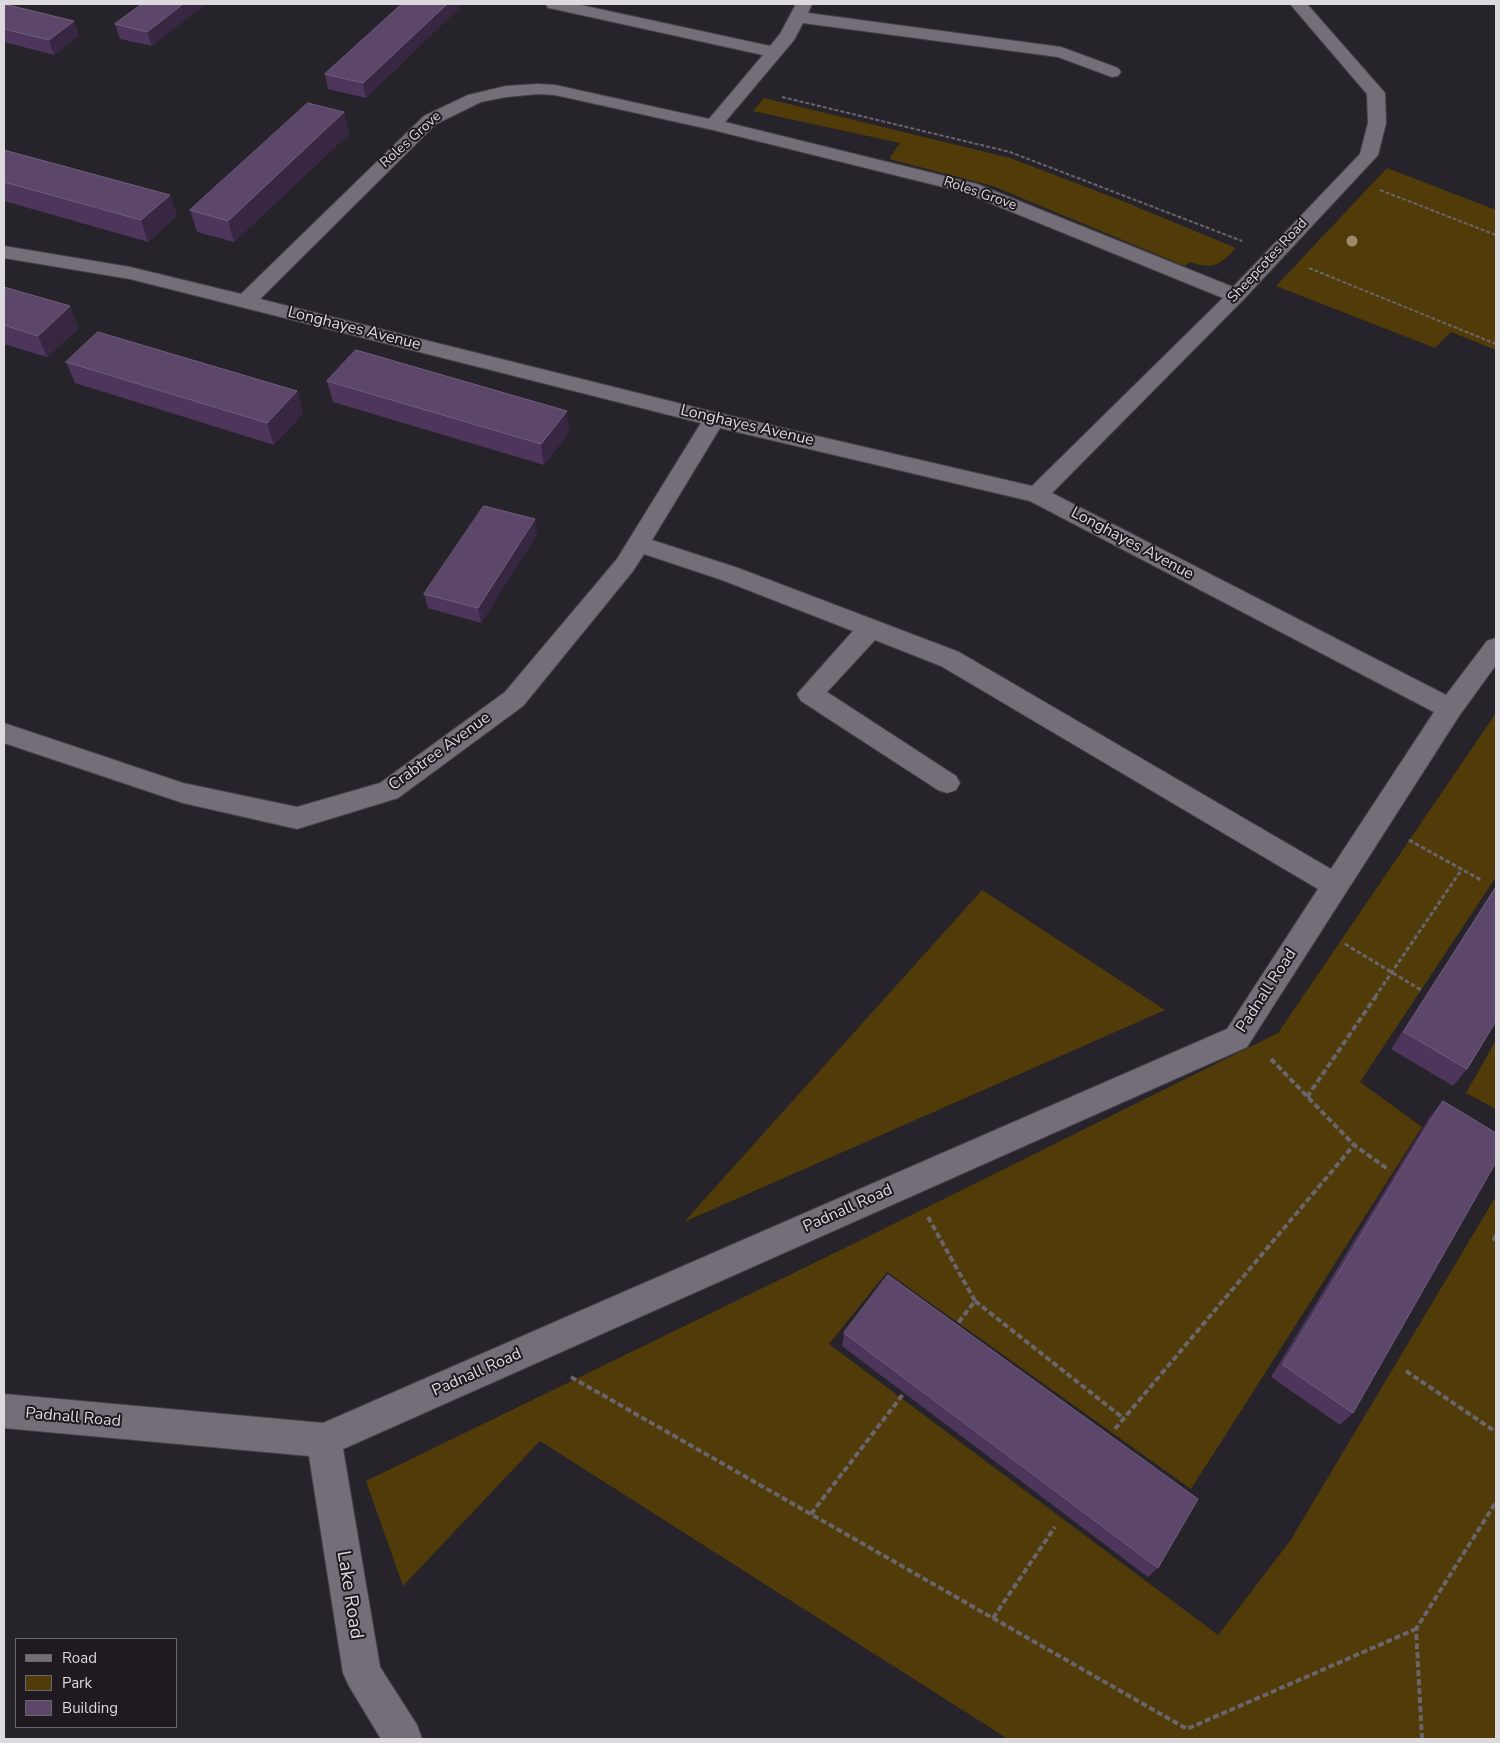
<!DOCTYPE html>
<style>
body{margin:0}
#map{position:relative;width:1500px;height:1743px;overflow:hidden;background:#27232a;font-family:"Nunito Sans",sans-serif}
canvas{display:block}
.frame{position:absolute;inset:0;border:5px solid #dcdade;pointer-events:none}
.legend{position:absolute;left:15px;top:1638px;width:162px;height:90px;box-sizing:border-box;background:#1e1a20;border:1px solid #6a676c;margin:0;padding:6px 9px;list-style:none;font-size:15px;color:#dcdade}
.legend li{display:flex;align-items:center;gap:10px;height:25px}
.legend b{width:25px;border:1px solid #6a676c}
</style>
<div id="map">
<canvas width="1500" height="1743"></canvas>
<div class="frame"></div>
<ul class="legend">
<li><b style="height:6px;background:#736e77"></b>Road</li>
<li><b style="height:14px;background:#513b09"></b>Park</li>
<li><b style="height:14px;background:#5c476a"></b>Building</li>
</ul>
</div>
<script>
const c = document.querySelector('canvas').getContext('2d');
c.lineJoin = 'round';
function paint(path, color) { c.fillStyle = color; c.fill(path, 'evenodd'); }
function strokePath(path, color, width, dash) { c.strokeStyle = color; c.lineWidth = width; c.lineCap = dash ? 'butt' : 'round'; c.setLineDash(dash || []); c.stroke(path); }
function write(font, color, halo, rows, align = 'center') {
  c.font = font + ' "Nunito Sans",sans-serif'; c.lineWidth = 4; c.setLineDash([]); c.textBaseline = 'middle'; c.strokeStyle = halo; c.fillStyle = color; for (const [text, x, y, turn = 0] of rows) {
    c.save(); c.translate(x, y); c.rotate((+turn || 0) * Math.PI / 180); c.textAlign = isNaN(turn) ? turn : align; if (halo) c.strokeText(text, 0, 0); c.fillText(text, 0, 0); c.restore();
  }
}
paint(new Path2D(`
 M764,98L1010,158L1120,200L1236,248C1220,265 1213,270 1190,262L1185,266L993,186L889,159L900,143L753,111Z
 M1387,168L1496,210V237L1494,240L1496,241V350L1451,332L1435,348L1276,286Z
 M1496,713V877L1360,1082L1422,1127L1191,1489L887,1272L829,1344L1218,1635L1290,1541L1496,1196V1739H1008L540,1441L403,1586L366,1481L851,1245L1278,1033Z
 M982,890L1165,1010L684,1222Z
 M1496,1040V1109L1466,1093Z`), '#513b09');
const minor = new Path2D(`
 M546,4H576L770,46L780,34L796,4H812L808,13L1061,47L1118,68L1121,72L1118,76L1112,77L1058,57L803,23L794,40L725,122L977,184L1233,287L1360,154L1368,123L1367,94L1290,4H1307L1385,93L1386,123L1378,155L1243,300L1052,493L1446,695L1487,641L1496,638V665L1459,716L1247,1047L343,1449L380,1667L417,1725L422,1739H381L349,1686L343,1673L309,1456L4,1428V1394L323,1423L1227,1029L1318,889L941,666L875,640L827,692L956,776L960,783L956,790L947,793L938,790L801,701L797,694L853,631L722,580L644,554L633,571L523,706L398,798L297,829L183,803L4,743V723L183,783L297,807L380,783L505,692L617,559L701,423L130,279L4,258V246L130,267L241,294L424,116L468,95L506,86L538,84L555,85L709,119L763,55L554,9L548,8ZM538,94L555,95L713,130L963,192L1223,298L1032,486L714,412L260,299L436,124L481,102L506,97ZM720,428L1030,501L1434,712L1331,869L959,652L738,568L652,540Z`);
strokePath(minor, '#454248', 2);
strokePath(new Path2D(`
 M782,97L1010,152L1242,241
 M1380,190L1496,235
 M1309,268L1496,344`), '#69656b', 2, [4, 2]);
strokePath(new Path2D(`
 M1409,840L1481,880
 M1345,944L1421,990
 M1375,997L1462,869`), '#69656b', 3, [4.5, 2.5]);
strokePath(new Path2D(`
 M1271,1059L1354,1145
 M1307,1097L1376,996
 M928,1217L975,1301L955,1327
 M1496,1235L1494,1239L1496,1241
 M975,1301L1123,1418
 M1406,1371L1496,1432
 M571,1377L1187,1729L1416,1629
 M1115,1429L1354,1145L1389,1170
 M811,1514L907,1389
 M993,1618L1055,1527
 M1422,1739L1416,1629L1496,1502`), '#69656b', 4, [6, 3]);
paint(minor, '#736e77');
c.fillStyle = '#9d8a6c';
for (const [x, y] of [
 [1352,241]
]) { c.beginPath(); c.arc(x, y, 5.5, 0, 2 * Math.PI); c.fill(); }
paint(new Path2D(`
 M4,4L74,21L79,36L54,55L4,42Z
 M142,4L152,46L120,39L115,24Z
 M402,4H459V8L366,98L328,89L325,74Z
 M344,112L349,134L234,242L197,232L190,210Z
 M4,150L170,195L177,216L148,242L4,201Z
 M4,287L79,328L47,357L4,344Z
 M66,362L297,391L303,413L274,445L75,383Z
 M327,381L569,432L544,465L333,402Z
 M537,534L481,623L428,608L424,594Z
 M1496,886V1021L1467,1069L1453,1086L1391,1049Z
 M1443,1101L1353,1413L1340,1425L1271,1377L1429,1118Z
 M844,1333L1158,1568L1148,1577L842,1346Z`), '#4d355c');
paint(new Path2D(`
 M183,4H206L152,46L147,32Z
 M447,4H459V8L366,98L363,83Z
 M74,21L79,36L54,55L49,40Z
 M344,112L349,134L234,242L228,221Z
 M170,195L177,216L148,242L141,220Z
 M70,306L79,328L47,357L38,336Z
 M297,391L303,413L274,445L267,423Z
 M567,411L569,432L544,465L541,444Z
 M535,519L537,534L481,623L478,608Z`), '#372742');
const building = new Path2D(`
 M4,4L74,21L49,40L4,29Z
 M142,4H183L147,32L115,24Z
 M402,4H447L363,83L325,74Z
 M308,103L344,112L228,221L190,210Z
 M4,150L170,195L141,220L4,182Z
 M4,287L70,306L38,336L4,325Z
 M98,332L297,391L267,423L66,362Z
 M356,350L567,411L541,444L327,381Z
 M484,506L535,519L478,608L424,594Z
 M1496,887V1021L1467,1069L1404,1032Z
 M1443,1101L1496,1133V1162L1353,1413L1283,1365Z
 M888,1275L1198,1499L1158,1568L844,1333Z`);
paint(building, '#5c476a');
strokePath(building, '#705e7c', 1);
write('14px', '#dcdade', '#1e1a20', [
 ["Roles Grove",411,140,-42],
 ["Roles Grove",980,194,19],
 ["Sheepcotes Road",1268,261,-47]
]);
write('16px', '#dcdade', '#1e1a20', [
 ["Longhayes Avenue",354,329,14],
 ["Longhayes Avenue",747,426,13],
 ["Longhayes Avenue",1132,544,28],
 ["Crabtree Avenue",440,752,-36],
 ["Padnall Road",1267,991,-57],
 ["Padnall Road",848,1209,-24],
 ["Padnall Road",477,1373,-24],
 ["Padnall Road",73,1418,5]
]);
write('19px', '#dcdade', '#1e1a20', [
 ["Lake Road",349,1595,81]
]);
</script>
